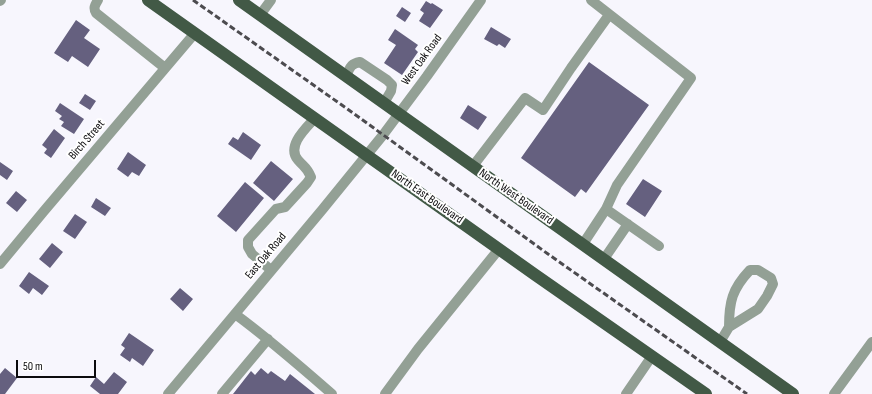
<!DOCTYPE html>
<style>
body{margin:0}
#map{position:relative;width:872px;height:394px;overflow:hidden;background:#f7f6fd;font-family:"Sofia Sans Condensed",sans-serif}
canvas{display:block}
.scale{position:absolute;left:16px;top:360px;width:80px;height:18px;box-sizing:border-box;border:2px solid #0c0b0d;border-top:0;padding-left:5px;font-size:12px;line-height:14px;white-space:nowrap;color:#0c0b0d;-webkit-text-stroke:3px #fff;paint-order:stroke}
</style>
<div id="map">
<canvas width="872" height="394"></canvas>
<div class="scale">50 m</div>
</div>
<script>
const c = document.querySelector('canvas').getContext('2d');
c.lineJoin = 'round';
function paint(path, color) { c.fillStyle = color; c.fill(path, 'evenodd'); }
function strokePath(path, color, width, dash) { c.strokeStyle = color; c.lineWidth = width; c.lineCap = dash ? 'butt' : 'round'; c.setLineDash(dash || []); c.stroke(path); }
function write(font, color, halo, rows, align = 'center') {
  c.font = font + ' "Sofia Sans Condensed",sans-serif'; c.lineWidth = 4; c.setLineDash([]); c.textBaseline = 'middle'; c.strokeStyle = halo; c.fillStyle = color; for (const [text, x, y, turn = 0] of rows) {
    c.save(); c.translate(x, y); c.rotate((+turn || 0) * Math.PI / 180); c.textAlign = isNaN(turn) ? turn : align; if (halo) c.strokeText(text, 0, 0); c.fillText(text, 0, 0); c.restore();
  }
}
paint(new Path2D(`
 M426,1L431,4L432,3L443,10L430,28L419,21L424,13L420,10Z
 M402,7L411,13L405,22L396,16Z
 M76,20L90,30L84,38L100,49L88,67L72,56L68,62L54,53Z
 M491,27L511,39L505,48L499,44L497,46L484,39Z
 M395,29L418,45L415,49L418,52L402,75L384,63L396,45L388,40Z
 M589,62L649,105L586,193L581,189L575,197L521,158Z
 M85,94L96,101L90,110L79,103Z
 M60,103L84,119L74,134L61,126L64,122L59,119L62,116L55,111Z
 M468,105L487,117L478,130L460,118Z
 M54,129L65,138L51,158L44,153L47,149L42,145Z
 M243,132L261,145L251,160L228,144L233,137L238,140Z
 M128,152L146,165L139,176L132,172L128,177L117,169Z
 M271,161L293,179L274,201L253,183Z
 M0,162L13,171L7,180L0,175Z
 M643,179L662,191L645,217L626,204Z
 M245,182L264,198L236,232L217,216Z
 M16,191L27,200L17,212L6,203Z
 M96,198L111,208L105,216L91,207Z
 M75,214L87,222L75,239L63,231Z
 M52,243L63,252L50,268L39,259Z
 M29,272L49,286L42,295L33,288L29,294L19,286Z
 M180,288L193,299L183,311L170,299Z
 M129,333L154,350L143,366L132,358L130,362L120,355L125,348L121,345Z
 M5,368L17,378L5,394H0V374Z
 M261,368L268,374L271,371L285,381L290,374L315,394H233L251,371L255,375Z
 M114,372L127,382L118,394H100L90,386L96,377L104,384Z`), '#65607f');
strokePath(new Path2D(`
 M98,0C95,5 93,8 96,13L165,68
 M0,1L1,0
 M260,15L271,0
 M346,76C350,68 350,64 360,62L387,80L392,85L391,91L384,103
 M473,166L525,98L543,110L571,68L609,15
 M606,209L659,246
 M583,244L606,209L617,185L691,78L591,0
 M604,259L628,224
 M0,264L44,211L195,33
 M271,270L252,254L248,247V240L276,209L285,207L307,183L311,177C307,167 304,167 298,160C286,146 306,128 315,118
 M235,314C269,339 300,366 332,394
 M720,342L729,327L758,309L767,296L773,284L771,278L758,270H750C732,289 729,302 729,327
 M168,394L322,210L383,135L427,76L481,0
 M222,394L268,339
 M385,394L418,349L499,249
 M626,394L652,356
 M834,394L872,342`), '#93a095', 10);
strokePath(new Path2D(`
 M148,0L534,274L706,394
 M239,0L793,394`), '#425946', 12);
strokePath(new Path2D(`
 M193,0L346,108L548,254L747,394`), '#4c4b4f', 3, [6, 3]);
write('12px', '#0c0b0d', '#fff', [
 ["West Oak Road",422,60,-54],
 ["Birch Street",87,140,-49],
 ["North East Boulevard",427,197,35],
 ["North West Boulevard",516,197,35],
 ["East Oak Road",266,256,-50]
]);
</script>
